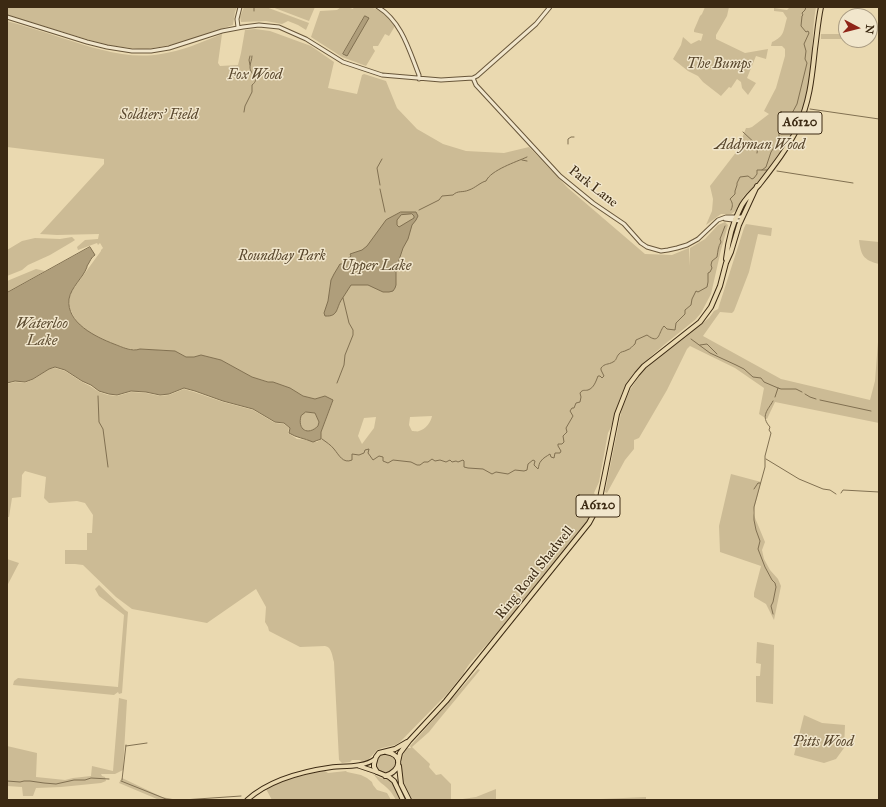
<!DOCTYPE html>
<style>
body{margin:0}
#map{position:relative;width:886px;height:807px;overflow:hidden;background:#ead9b0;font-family:"IM FELL Great Primer",serif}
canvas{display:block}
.frame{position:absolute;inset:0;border:8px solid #3c2a13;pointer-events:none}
.north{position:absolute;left:838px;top:8px;width:40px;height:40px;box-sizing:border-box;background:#f1e6cc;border:1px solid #a99b82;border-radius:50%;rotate:97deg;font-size:11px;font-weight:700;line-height:16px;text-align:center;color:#3c2a13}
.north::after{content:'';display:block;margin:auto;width:14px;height:18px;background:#8f2418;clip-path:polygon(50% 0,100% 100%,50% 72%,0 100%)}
</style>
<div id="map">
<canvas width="886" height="807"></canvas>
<div class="frame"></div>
<div class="north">N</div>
</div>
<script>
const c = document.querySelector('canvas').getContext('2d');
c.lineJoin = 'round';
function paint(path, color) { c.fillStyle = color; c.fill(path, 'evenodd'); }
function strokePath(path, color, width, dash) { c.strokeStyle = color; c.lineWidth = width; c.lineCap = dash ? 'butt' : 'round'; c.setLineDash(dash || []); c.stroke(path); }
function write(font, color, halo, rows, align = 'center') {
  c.font = font + ' "IM FELL Great Primer",serif'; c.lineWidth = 3; c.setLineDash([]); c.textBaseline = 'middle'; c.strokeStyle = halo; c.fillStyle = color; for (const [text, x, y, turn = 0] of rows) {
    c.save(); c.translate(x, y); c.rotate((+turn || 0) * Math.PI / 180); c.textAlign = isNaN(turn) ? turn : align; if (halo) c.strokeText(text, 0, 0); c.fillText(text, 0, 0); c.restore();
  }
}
paint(new Path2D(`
 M7,7H237L235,12L233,25L176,44L148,49H138L106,45L7,15Z
 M244,7H266L309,23L306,30L298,25L288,21L282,24L266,21L241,22L240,17Z
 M272,7H315L309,21Z
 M341,7H347L353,9L354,7C379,7 379,8 395,26L389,36L385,34L378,46H373V48L375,51L366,66L342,57L311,37L320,11L337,10Z
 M705,7H729L727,16L716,35V39L718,40L745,53L768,49L766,59L756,56L747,78L756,83L748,95L742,88L741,82L737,79L731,88L729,87L721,96L703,82L698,76L688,71L673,59L681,45L683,37L691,44L699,40L701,41L703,34L694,32V30L700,16L702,14Z
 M790,7H816C811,33 814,59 809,85C806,104 799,121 790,138L788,137L780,152L763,177L743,197L737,210L731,214H721L706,225L712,211L713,199L710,186L737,151L746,128H749L752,127L769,114L764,111L776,88L785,56V49L782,46H771L772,42C785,36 783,31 787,18L783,12L774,11V8L787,10Z
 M7,21C26,26 44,32 62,38C94,48 128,60 161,54C182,51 202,42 222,34L218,63L220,66L238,65L241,53L245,30L255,29L270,31L311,46L334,62L328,88L357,94L362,75L364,74L386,81L397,108L417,129L443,144L466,151L504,153L529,147L568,188L645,254L672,255L689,248V266L690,248L705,239L718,225L725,222L728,225L721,250L711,294L701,313L695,320C672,339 639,362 624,389C617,403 616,419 608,433L599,482L594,493L598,499C595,507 592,514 588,522C556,563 522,602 489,642C483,649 466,666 464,673L447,694L400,742L395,745L382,748L377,750L368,760L362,761L359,760H352L350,762L342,763L339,760L334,662C332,656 332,647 325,646L300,647L269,631L268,627L265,622L266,607L256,589L207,623L132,609L116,597L83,565L75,564H65V550H87V533H92L93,515L85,503L77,501L49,503L44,498L46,477L25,471L22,475L21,497L12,498L9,517H7V384L15,382L25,383L34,379L49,369L55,368L65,371L82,382L90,386L99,392L108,395L117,396L131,392L146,393L160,396L169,395L184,389L194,392L223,402L253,410L275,423L284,424L289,428L288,433L297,439L309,440L313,442H317L321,439V432L333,401L325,396L315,399L303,396L290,388L273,382H269L252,377L221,360L201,355L194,357H186L175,351L140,349C129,352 99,338 88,332C82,328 75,320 72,313C68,307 69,299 71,292L101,251V250L103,248L100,243L98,245L97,243L78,250L77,247L85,240L98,239L99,234L57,235L40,234L104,164V159L7,147ZM432,416C431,422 426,429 419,431C418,432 414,431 412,431L409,425L410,417ZM376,417L374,428L362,444L358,436L364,418Z
 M821,34H846V39H821Z
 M746,224L772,228L771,236L758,234L749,272L734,311L732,313L720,312L703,336L781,379L870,400L875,381L878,342H879V423L775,402L767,419L759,414L764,388L735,368L690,346L687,349L667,390L639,438L634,440V449L625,460L607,493L605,492L622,408L630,390L642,371L659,356L709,318L714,311L718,309L744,228Z
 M72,237L75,240L72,242L50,255L28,265L22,270L7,276V250L22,241L35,238L60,239Z
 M859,240L879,242V264C863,260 861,255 859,240Z
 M36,269L45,271L7,293V281Z
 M306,412L315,413L319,422L318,426C308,436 297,431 301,416Z
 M731,474L761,482L753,513L765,542L762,550L764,559L770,570L778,579L781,586L774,620L766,604L754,597V593L761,566L720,552L719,526Z
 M7,559L19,563L7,586Z
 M99,585L125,610L128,612L122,693L119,694L118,692L114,695L13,685L14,681L18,678L118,687L124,615L99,596L95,589Z
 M757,642L774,645L773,704L756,702V676H760L761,664L756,663Z
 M478,669L480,670L437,722L429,732L412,747L430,764L429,767L436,775L441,774L451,784V800H411C408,795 405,790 404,785C399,774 400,757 407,747L408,748H411L410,746L411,745Z
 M119,698L127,700L123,770L115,774H101L102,776L105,777L106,781L101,783L61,787L36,788L33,796H23L22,787L7,786V746L37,753L36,777L65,780L73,778L91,776L92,766L113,771Z
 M804,715L822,723L845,725L844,748L836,759L824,763L794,755Z
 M385,753C394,756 397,757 397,767L388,775L378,771C374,762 376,755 385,753Z
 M355,767C368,767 371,774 381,778C385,780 390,779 393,783C396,788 398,795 401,800H396C391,791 389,789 381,783C379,781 377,779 375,776C370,770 362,768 355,767Z
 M324,770L328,773L346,771L347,772L361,775L367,778L372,782L373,785L377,790L387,793L391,800H272L266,789C282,780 301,776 319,771L320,772Z
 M122,778L162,797L178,800H165L157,799L119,783Z
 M496,789V800H456L476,797Z
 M646,797V800H601V799Z`), '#ccbb95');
const water = new Path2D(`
 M365,16L369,18L347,56L343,54Z
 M401,212H416L418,216L416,220L412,225L408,239L403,248L397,266L396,271V285L395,288L393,291L389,292H383L368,285H351C348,290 345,294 342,299C336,307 339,317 325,316L324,313L328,301L331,280L334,274L340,264H342L351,256L350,254L362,250L367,246L386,220ZM412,214L414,216V218L399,227L397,225V220L401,215Z
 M90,247L95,255C91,257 90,262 87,266V267C83,278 71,287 69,299C66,323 96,337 114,344C122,347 132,352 140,349L175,351L186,357H194L201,355L221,360L252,377L268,382H273L290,388L303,396L315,399L325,396L333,400L321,432V439L313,442C304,438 297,438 289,433L290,428L284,423L275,422L253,409L223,401L195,391L184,388L169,394L160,395L146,392L131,391L117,395L109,394L99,391L91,385L82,381L65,370L55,367L49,369L33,379L25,382L15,381L7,383V293ZM306,412L315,413L319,422L318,426C308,436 297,430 301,416Z`);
paint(water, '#af9e7b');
strokePath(water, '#817051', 1);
strokePath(new Path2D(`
 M254,11V7
 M250,56L249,60L250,65
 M810,109L879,119
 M244,112L245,106L252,92V85C261,78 250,75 250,67C250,63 252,60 252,56
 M783,130L797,104L807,63L805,59L806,51L804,44L809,33L808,31L806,32L801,26L802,16L803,15L802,13L805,10L806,7
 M743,132L758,146L757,153
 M779,138V134L780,132
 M568,144V139L571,137H574
 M522,160L527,161
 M762,170H767
 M777,171L853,183
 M380,185L377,168L382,159
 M380,189L385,212
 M419,210L439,200L442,196L453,195C458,190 462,193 469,190C475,188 481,182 486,181C491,170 516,162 527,157
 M731,210C733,206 733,203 730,199L735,194V191L737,185V183L740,177L748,176L752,179L754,178L757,174V170H762L766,167L771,152L781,137
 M691,339L710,353L736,365L744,369L753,377L761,378L764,382L778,388L781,389H796L802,392
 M700,345L707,344L717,354
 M337,383L344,365L345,355L353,335V330L349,323L343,298
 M805,394L810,397L816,399
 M98,396L99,422L103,429L108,467
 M775,397L778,388
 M820,400L871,411
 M322,439C326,442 331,445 334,449C339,455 343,464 352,460V454L359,455L364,453L365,450L369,449L368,453L373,460L379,456L383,457V461L388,463L393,460L411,462L417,465H420L424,462H428L432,459L435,461L440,460L446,462L450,460L452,462L456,461L458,462L463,460L464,461V467L468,468L483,469L492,474L496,472L508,474L515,470L524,471L527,470L528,464L533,460L535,461L534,465L538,469C539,466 539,463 541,461C543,458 547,456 550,454L551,457L554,458L555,453H560L561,451L558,446V444H562L564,442L563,436L567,432L566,428L573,416L570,411L572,408H574L576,403L580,402L581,397L580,393C583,389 584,391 588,390C594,388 596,381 598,376H600L602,378L604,376L601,370V368C605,363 608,365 613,362C617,360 616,357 619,354C621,351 624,352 627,350C631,349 632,346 635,344L636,340L647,335C660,345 658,333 664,326L667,329L675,330L676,323L685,314V310L691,305L692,299L696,291L698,292L707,287L708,282V273L710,272L712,268L711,265L712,261L717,257C718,251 718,247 721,242L720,239L725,226
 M766,459L799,479L823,489L830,490L836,494
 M754,489L758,483H760
 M841,493L843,490L879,492
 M773,614L771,606L773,602L776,587L775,583L772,580L765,567L758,549L760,541L756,530L754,520V507L765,467V456L771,433L769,430L770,427C760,416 768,410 773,401
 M126,746L147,743
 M122,780L126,745
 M7,781L20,782L24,781H30L44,783L56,784L74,780H85L91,778L109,779
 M121,781L166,799L178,800
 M183,800L241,796`), '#817051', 1);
const minor = new Path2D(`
 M378,7C402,22 409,50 419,75V79
 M7,17L87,42L107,47L132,51H151L169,48L222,31L243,27L259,25L279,27L306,39L343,62L382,75L441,80L473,78L477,76L536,24L550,7
 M238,27L237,19L240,7
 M473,78L476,85L560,176L593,203L624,224L641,243L647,247L661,251L668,250L677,248L687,245L698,239L718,220L726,217H742
 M725,219L740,221`);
const major = new Path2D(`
 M359,766L377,772
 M247,800C269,780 304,771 333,767C345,766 365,767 375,759`);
const highway = new Path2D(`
 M726,259C728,242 732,224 740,209C744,199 752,193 759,185C773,167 788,148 798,127C810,101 812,77 815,49C817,35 818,21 821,7
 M398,762L400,753L409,741L446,701L589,523L596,510L599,503L617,414L628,386L637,374L644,366L653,359L700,322L711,307L720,286L726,263L731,252L739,225L757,186
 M399,766L401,784L409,800
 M385,776C402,771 403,754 386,752
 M403,800L394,781L389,777L377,772L374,767V764L376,757L379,753L395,749L407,742`);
strokePath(minor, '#68563a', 5);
strokePath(major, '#3c2a13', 5.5);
strokePath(highway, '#3c2a13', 6);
strokePath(minor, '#f1e6cc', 3);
strokePath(major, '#ead9b0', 3.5);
strokePath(highway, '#ead9b0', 4);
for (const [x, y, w] of [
 [800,123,44],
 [598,506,44]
]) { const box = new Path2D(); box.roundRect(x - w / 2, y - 11, w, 22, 3); c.fillStyle = '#f1e6cc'; c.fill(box); strokePath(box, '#3c2a13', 1); }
write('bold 13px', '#3c2a13', null, [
 ["A6120",800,123],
 ["A6120",598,506]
]);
write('italic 14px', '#59472d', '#f1e6cc', [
 ["The Bumps",719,65],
 ["Fox Wood",255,76],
 ["Soldiers' Field",159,116],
 ["Addyman Wood",760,146],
 ["Roundhay Park",282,257],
 ["Pitts Wood",823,743]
]);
write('14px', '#3c2a13', '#f1e6cc', [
 ["Park Lane",593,187,38],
 ["Ring Road Shadwell",535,573,-51]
]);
write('italic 15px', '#5e4d32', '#f1e6cc', [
 ["Upper Lake",376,266],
 ["Waterloo",42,324],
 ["Lake",42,341]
]);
</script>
